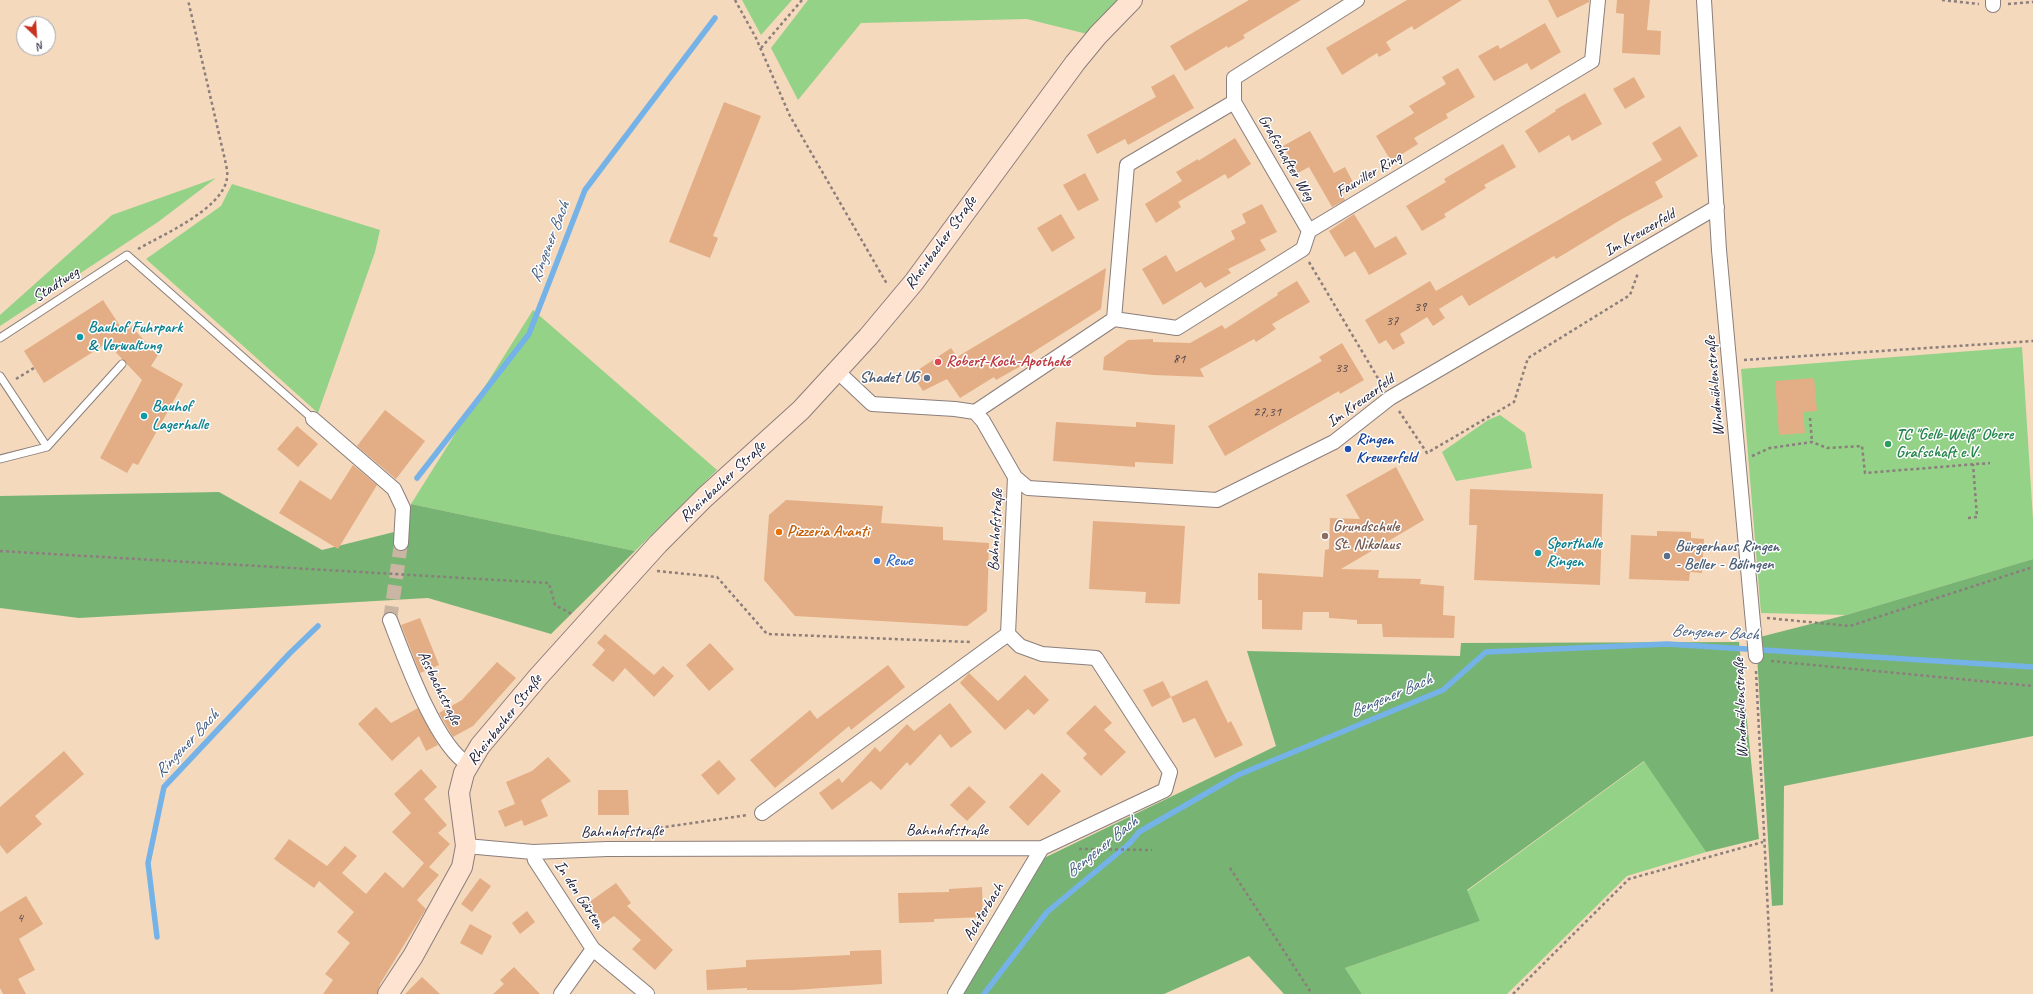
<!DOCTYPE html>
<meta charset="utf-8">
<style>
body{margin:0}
#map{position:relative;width:2033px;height:994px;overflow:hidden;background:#f4d9bc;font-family:Caveat,sans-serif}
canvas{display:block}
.north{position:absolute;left:16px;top:16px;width:40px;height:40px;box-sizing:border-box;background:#fff;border:1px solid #a7a7b1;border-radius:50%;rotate:155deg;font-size:11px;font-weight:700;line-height:16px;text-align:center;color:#22223b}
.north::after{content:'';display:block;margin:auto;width:14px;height:18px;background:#c8321e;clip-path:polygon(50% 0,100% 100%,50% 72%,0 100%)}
</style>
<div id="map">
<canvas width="2033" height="994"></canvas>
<div class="north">N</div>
</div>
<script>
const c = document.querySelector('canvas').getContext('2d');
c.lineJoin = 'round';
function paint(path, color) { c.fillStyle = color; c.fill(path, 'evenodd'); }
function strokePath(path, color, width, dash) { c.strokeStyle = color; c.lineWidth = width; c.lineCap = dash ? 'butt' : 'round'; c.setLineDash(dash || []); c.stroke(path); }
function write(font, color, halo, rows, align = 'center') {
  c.font = font + ' Caveat,sans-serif'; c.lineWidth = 3; c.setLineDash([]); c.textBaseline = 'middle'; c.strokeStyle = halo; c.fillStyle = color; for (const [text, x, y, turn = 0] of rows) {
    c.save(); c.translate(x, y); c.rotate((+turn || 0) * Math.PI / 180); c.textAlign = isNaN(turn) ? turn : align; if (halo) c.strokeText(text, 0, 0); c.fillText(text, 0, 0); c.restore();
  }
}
paint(new Path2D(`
 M742,0H792L761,35Z
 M808,0H1120L1087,34L1027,19L861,23L798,100L771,48Z
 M216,178L158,222L0,326V315L112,215Z
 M232,184L380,230L375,252L318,413L146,259L221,206Z
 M533,310L717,470L635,551L411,504Z
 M2022,347L2033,519V559L1846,615L1761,613L1741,369Z
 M1500,415L1525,433L1532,468L1456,481L1442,452L1488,420Z
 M1645,761L1706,852L1627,876L1507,994H1362L1345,968L1480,921L1467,891Z`), '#94d287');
paint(new Path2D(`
 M219,492L322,550L402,530L411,504L635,551L551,634L428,598L79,618L0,608V496Z
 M2033,559V736L1784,786L1783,905L1772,906L1756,638L1846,615Z
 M1739,642L1759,839L1706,852L1644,761L1467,890L1480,921L1345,968L1362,994H1284L1249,956L1164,994H962L1044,858L1276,746L1247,651L1460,656L1461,643Z`), '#77b474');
strokePath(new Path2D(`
 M417,478L529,334L585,190L715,18
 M157,937L148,863L164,787L290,653L318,626
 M984,994L1047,912L1130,843L1139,832L1238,775L1443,690L1486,652L1667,644L2033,667`), '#74b2e7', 5.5);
paint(new Path2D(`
 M1249,0H1301L1243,35L1245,38L1228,48L1227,46L1185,71L1170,46Z
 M1407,0H1462L1414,30L1412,26L1386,42L1391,50L1379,57L1377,53L1342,75L1326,48Z
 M1548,0H1589V2L1557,18Z
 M1617,0H1650L1647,30L1661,31L1660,55L1622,53L1624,14L1616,13Z
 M1545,23L1561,52L1531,70L1527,63L1494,81L1478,56L1498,45L1500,49Z
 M1458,68L1475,97L1446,114L1448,118L1414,138L1418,144L1391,161L1376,136L1414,113L1409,106L1446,84L1442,77Z
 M1174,74L1194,108L1128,145L1125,139L1097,154L1087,135L1156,97L1151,87Z
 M1634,77L1645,97L1625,109L1613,89Z
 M1585,93L1602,124L1572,141L1569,135L1539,153L1525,131L1556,111L1555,110Z
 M724,102L761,116L713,236L718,238L710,258L669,242Z
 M1680,126L1698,156L1655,182L1663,197L1622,219L1556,259L1554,256L1469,306L1462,295L1439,309L1445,318L1433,326L1427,317L1400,334L1405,343L1393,350L1386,340L1379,344L1365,320L1430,281L1436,291L1662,160L1652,143Z
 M1310,131L1334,173L1345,167L1355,186L1342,194L1345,200L1332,207L1309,167L1298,173L1283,146Z
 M1235,138L1251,164L1228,179L1225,174L1178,202L1181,207L1156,223L1145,204L1182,181L1176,172L1198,159V161Z
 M1503,144L1516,167L1484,185L1486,188L1444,214L1446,217L1422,231L1406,206L1446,182L1444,179Z
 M1085,173L1099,200L1078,211L1063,185Z
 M1262,204L1277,232L1260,240L1266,250L1228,269L1231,273L1205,288L1201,282L1163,305L1142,269L1166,255L1176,272L1235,239L1231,231L1246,223L1242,214Z
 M1061,214L1075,238L1052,252L1037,228Z
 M1354,214L1375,248L1396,236L1407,254L1369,275L1355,251L1345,257L1329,231Z
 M1106,268L1101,309L1027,356L1030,361L996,380L994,377L960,398L947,379L923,391L912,374L951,348L957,357Z
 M1297,281L1310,302L1272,324L1276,329L1256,342L1254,339L1200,369L1204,377L1153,375L1103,370L1104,357L1128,340L1153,339V342L1190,343L1222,325L1225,329L1278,295L1277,293Z
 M103,300L122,329L129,324L158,355L151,366L183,384L138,465L133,463L127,473L100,458L142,380L107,343L44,383L24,351Z
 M1342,343L1364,380L1340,394L1339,391L1225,456L1208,426L1322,361L1319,357Z
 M1814,378L1817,411L1803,412L1805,433L1779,435L1775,381Z
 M385,410L425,441L396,479L357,446Z
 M1056,422L1136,427V422L1175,425L1173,464L1135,462V467L1053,461Z
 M297,426L318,444L298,467L277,449Z
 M353,465L377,485L338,549L279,513L300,480L331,500Z
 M1396,467L1424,520L1341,569L1379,570L1378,578L1421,579L1420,584L1444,586L1443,615L1455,616L1454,638L1383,637L1382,624H1357V620L1329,618V612H1303L1302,630L1262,629V600H1258V573L1323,577L1325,550L1329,549L1330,518L1360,519L1346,495Z
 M1470,489L1603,494L1600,585L1474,580L1477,525H1469Z
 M786,500L883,506L881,523L943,527V540L989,543L987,611L967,626L795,616L764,580L769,515Z
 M1093,521L1185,526L1180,604L1145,603L1146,592L1089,589Z
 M1657,531L1691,532V538L1704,539L1702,573L1690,572L1689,581L1629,579L1631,535L1657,536Z
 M420,618L439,665L420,673L401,625Z
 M605,634L654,675L663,666L674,676L654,697L625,668L613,682L592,665L605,650L597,643Z
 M710,643L734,669L709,691L686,665Z
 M497,662L516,678L473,726L453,737L439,713L462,700Z
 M888,665L905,687L851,730L849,726L775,788L750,760L810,710L817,719Z
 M969,673L998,701L1025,675L1049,700L1034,715L1028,709L1005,730L960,683Z
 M1207,680L1228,723L1231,721L1243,745L1215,758L1195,718L1183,723L1171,697Z
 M1163,681L1171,697L1152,707L1143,690Z
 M950,703L972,732L951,748L940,734L910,766L907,762L881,790L871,781L832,810L819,793L839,778L842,783L875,747L880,752L907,724L914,731Z
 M1095,705L1112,723L1104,730L1126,752L1101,776L1083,758L1087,754L1066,733Z
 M376,707L391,723L418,708L438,745L426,751L419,736L392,761L358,724Z
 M64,751L84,774L35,816L42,824L7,854L0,845V807Z
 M548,757L571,781L541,800L548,816L524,826L522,820L505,827L498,811L515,804L506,782L532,771Z
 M719,760L736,779L718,795L701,775Z
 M421,769L437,787L424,799L447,825L438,833L450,844L429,867L439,875L417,900L426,909L380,984L377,994H323L333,980L325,974L350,943L337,932L354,912L319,881L314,888L274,859L289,839L327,866L345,846L357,856L342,873L366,894L385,872L403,888L424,863L392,832L411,813L394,794Z
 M1042,773L1061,791L1028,826L1009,807Z
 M969,786L986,802L967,821L950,805Z
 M598,790H628L629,815H598Z
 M480,878L491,886L472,912L461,904Z
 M616,883L631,903L627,906L673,950L655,970L632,949L641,940L614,916L603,924L588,903Z
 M982,887L983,917L934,919V922L899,923L898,893L949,892V889Z
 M26,896L43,924L19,939L35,970L18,979L26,994H3L0,988V912Z
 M527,911L535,922L520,934L512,923Z
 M470,924L492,936L482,955L460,943Z
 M881,950L882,984L794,990H747V988L707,990L706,970L746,967V960L850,955V951Z
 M514,967L540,994H493L504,984L500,980Z
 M422,977L440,994H405Z`), '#e3ae85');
strokePath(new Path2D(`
 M390,620L401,543`), '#cab4a2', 14, [14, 7]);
const lane = new Path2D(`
 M0,338L127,255L313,419
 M0,376L47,447
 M0,459L47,447L122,364`);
const street = new Path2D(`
 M1704,0L1719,250L1756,656
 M1993,5V0
 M1309,231L1234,102V78L1357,0
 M1114,319L1127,165L1234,102
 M837,371L872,404L955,409L975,412L983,421L1015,477L1028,488L1217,500L1334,442L1390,398L1717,207
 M975,412L1114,319L1177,328L1303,249L1309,231L1592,61L1598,0
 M313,419L394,489L403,508L401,543
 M390,620C404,656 436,746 468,764
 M762,813L1008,634
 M466,846L533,852L607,849L1042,848L1165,790L1170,772L1096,658L1042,654L1020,646L1008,634L1015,477
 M533,852L535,860L593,949L561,994
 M593,949L647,994
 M955,994L1042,848`);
const secondary = new Path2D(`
 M388,994L413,956L462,867L466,846L459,793L464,773L480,746L538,677L658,544L705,497L801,410L868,337L914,282L1075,63L1098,35L1132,0`);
strokePath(lane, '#8b7e7c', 9);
strokePath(street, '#8b7e7c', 16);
strokePath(secondary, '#8b7e7c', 22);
strokePath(new Path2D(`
 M735,0L756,38L790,116L887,284
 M1942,0L1979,4
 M2008,4L2033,2
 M761,48L802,0
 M138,249C162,235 223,209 227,178C228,172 226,165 225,160L188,0
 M1309,262L1382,385
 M1744,360L2033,341
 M16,379L34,368
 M1399,411L1427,453L1514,402L1528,358L1630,295L1638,273
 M1810,418L1812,442
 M1752,456L1770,448L1812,442L1827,448L1862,446L1865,473L1990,463
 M1968,518L1977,517L1973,464
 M0,551L549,583L555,605L572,614
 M657,571L717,577L767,634L970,642
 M1767,618L1850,626L2033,567
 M1771,661L2033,686
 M1756,671L1772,994
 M630,832L748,815
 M1079,849L1152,850
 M1230,868L1312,994
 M1513,994L1629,879L1763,842`), '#8b7e7c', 2.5, [3, 3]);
strokePath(lane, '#fff', 7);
strokePath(street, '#fff', 14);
strokePath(secondary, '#fee3d1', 20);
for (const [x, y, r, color] of [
 [80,337,4,"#0f9aa8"],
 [938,362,4,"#e0444e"],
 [927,378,4,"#5c6f8a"],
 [144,416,4,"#0f9aa8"],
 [1888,444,4,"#2e9e5b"],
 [1348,449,4,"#1a4fb4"],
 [779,532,4,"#e8710a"],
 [1325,536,4,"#8d6e63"],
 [1538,553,4,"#0f9aa8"],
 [1667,556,4,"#5c6f8a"],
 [877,561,4,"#3f7fe0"]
]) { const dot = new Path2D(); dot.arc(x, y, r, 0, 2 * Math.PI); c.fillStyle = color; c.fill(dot); strokePath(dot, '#fff', 1.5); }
write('14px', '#52454e', null, [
 ["39",1420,307],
 ["37",1392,321],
 ["81",1179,359],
 ["33",1341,368],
 ["27,31",1267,412],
 ["4",20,918]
]);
write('16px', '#22223b', '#fff', [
 ["Grafschafter Weg",1286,158,60],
 ["Fauviller Ring",1369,175,-31],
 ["Im Kreuzerfeld",1640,233,-30],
 ["Rheinbacher Straße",941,243,-54],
 ["Stadtweg",56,285,-33],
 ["Windmühlenstraße",1715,386,-95],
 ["Im Kreuzerfeld",1361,401,-36],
 ["Rheinbacher Straße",723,482,-43],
 ["Bahnhofstraße",996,530,-87],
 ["Assbachstraße",439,688,64],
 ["Windmühlenstraße",1741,708,-92],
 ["Rheinbacher Straße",505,720,-52],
 ["Bahnhofstraße",947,831],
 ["Bahnhofstraße",622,832,-1],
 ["In den Gärten",579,895,57],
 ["Achterbach",984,912,-59]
]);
write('bold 16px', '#0d838f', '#fff', [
 ["Bauhof Fuhrpark",88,328],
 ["& Verwaltung",88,346],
 ["Bauhof",152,407],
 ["Lagerhalle",152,425],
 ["Sporthalle",1546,544],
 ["Ringen",1546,562]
], 'left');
write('bold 16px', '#be3a42', '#fff', [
 ["Robert-Koch-Apotheke",946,362]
], 'left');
write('bold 16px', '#4e5e75', '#fff', [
 ["Shadet UG",919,378],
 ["Bürgerhaus Ringen",1675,547,"left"],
 ["- Beller - Bölingen",1675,565,"left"]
], 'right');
write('bold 16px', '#27864d', '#fff', [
 ["TC \"Gelb-Weiß\" Obere",1896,435],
 ["Grafschaft e.V.",1896,453]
], 'left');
write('bold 16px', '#164399', '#fff', [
 ["Ringen",1356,440],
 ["Kreuzerfeld",1356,458]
], 'left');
write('bold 16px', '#785e54', '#fff', [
 ["Grundschule",1333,527],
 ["St. Nikolaus",1333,545]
], 'left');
write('bold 16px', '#c56008', '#fff', [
 ["Pizzeria Avanti",787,532]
], 'left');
write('bold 16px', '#366cbe', '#fff', [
 ["Rewe",885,561]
], 'left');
write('italic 17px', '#435c80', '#fff', [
 ["Ringener Bach",550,242,-69],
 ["Bengener Bach",1715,633,3],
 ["Bengener Bach",1391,696,-23],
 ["Ringener Bach",187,744,-47],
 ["Bengener Bach",1102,847,-39]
]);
</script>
